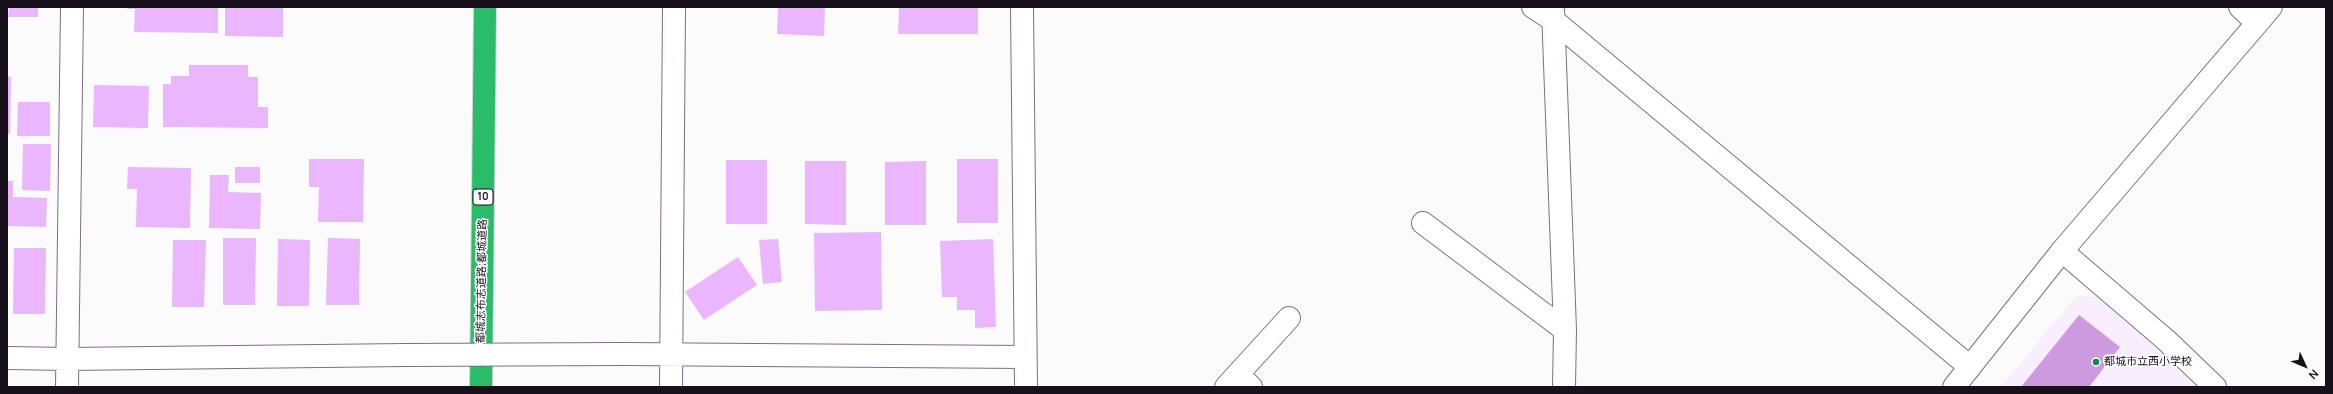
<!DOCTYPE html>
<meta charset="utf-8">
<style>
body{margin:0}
#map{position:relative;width:2333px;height:394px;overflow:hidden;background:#fbfbfb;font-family:Manrope,sans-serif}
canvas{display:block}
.frame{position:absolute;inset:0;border:8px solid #18111b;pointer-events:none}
.north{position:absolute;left:2285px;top:346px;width:40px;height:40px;-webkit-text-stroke:3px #fff;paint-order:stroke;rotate:134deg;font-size:11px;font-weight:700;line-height:16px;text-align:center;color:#18111b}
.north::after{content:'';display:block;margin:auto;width:14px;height:18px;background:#18111b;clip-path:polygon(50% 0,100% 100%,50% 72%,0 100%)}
</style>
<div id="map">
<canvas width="2333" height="394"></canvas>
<div class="frame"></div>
<div class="north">N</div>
</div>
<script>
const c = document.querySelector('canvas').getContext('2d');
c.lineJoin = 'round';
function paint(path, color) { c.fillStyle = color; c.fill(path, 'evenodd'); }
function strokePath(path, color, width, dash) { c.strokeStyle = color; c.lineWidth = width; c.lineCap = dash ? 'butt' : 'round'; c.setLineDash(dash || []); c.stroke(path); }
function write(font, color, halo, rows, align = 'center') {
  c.font = font + ' Manrope,"Noto Sans JP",sans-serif'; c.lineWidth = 3; c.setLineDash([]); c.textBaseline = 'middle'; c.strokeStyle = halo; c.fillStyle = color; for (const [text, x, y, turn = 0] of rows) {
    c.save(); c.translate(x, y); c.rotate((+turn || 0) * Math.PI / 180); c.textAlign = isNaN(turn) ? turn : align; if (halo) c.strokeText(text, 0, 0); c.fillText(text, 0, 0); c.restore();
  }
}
paint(new Path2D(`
 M2076,296L2097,297L2145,338L2196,387H2001Z`), '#f8eefd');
paint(new Path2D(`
 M2079,315L2120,347L2089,387H2021Z`), '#cd9ae0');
paint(new Path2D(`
 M9,7H38V17H8Z
 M127,7H218V33L134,32L135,9H127Z
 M225,7H283V37L225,36Z
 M778,7H825L824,36L777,34Z
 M899,7H978V34H898Z
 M189,65H248V77H258V107H268V128L163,127V84H171V76H189Z
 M7,76L11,77L10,134H7Z
 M94,85L149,86L148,128L93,127Z
 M18,102H50V136H17Z
 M23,144H51L50,191L22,190Z
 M309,159H364L363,222H318L319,187H309Z
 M957,159H998V223H957Z
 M726,160H767V224H726Z
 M805,161H846V225L805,224Z
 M926,161V225H885V162Z
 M128,167L191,168L190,228L136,227L137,189H127Z
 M235,167H260V183H235Z
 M210,175H229L228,192L261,193L260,229L209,228Z
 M7,181H13V197L47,198L46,227L7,226Z
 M881,232L882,310L815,311L814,233Z
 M223,238H256L255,305H223Z
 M328,238L360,239L359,305H326Z
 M278,239L310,240L309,306H277Z
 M778,239L782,282L763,284L759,240Z
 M993,239L996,327L975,328V310H957V297H942L940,241Z
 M173,240H206L204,307H172Z
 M14,248H46L45,314H13Z
 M738,257L757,285L704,320L685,292Z`), '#eab6fe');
const street = new Path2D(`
 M1533,7L1553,20L1970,367
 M2240,7L2257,23
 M1553,10L1565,330L1564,387
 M1423,223L1565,330
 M2062,251L2166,340L2215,387
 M623,354L1025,357
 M7,358L67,359L405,355
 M1238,374L1251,387
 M67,387L72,7
 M671,387L674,7
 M1226,387L1289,318`);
const secondary = new Path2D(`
 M1022,7L1026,387
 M1954,387L2062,251L2271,7`);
const highway = new Path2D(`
 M481,387L485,7`);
strokePath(street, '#806c88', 24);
strokePath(secondary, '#806c88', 24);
strokePath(highway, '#d5d4d6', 24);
strokePath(street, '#fff', 22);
strokePath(secondary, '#fff', 22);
strokePath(highway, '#29bc69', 22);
const streetBridge = new Path2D(`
 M405,355L623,354`);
strokePath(streetBridge, '#806c88', 24, []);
strokePath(streetBridge, '#fff', 22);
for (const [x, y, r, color] of [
 [2096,362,4,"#058c49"]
]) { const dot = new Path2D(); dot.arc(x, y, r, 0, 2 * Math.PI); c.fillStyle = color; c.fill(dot); strokePath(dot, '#fff', 1.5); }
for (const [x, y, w] of [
 [483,197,20]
]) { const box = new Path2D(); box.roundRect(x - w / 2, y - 8, w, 16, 3); c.fillStyle = '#fff'; c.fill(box); strokePath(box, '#18111b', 1); }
write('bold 10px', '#18111b', null, [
 ["10",483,197]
]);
write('11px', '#18111b', '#fff', [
 ["都城志布志道路;都城道路",482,281,-89]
]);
write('11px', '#18111b', '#fff', [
 ["都城市立西小学校",2104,362]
], 'left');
</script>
